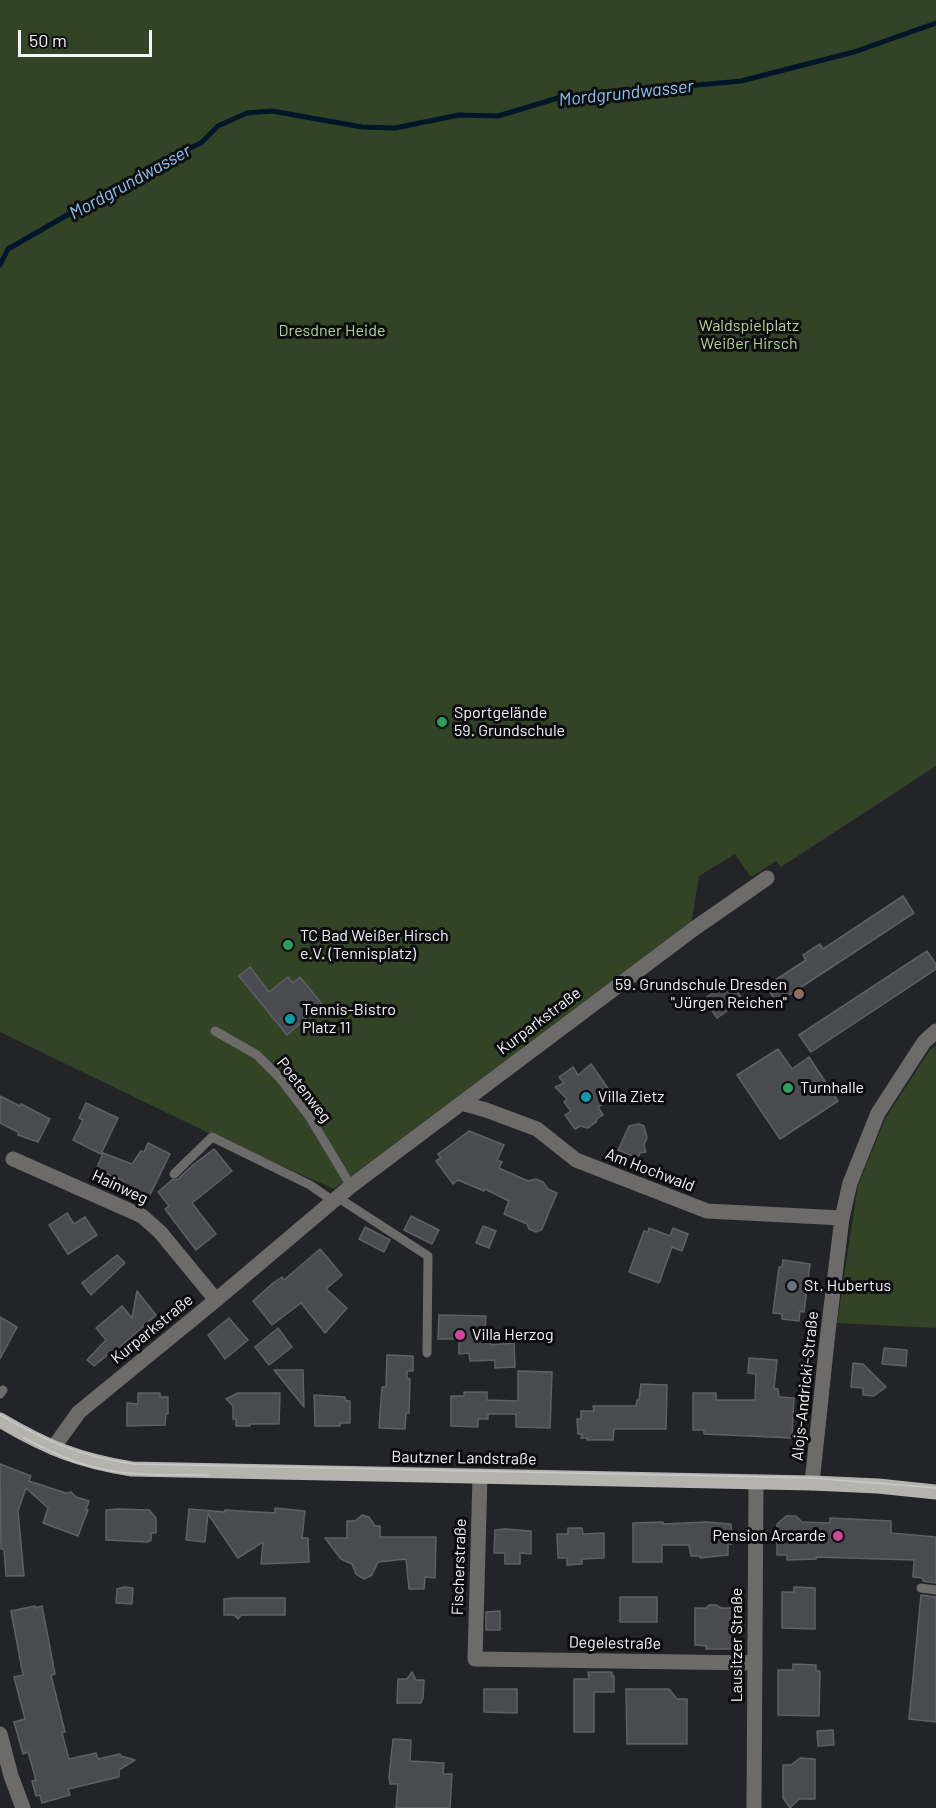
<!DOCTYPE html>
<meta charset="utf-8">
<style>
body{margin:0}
#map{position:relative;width:936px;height:1808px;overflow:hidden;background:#232428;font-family:Barlow,sans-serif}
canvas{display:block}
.scale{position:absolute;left:18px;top:30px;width:134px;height:27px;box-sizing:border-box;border:3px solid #f4f5f8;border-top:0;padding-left:8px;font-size:18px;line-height:21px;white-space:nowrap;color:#f4f5f8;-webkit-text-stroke:4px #0d0d0f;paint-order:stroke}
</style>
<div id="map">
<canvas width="936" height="1808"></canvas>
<div class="scale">50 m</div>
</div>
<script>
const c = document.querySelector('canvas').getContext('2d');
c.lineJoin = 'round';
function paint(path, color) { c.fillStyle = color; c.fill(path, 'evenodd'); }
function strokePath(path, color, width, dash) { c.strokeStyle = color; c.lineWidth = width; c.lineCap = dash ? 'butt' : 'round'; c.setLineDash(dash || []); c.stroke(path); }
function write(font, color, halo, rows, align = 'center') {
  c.font = font + ' Barlow,sans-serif'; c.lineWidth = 6; c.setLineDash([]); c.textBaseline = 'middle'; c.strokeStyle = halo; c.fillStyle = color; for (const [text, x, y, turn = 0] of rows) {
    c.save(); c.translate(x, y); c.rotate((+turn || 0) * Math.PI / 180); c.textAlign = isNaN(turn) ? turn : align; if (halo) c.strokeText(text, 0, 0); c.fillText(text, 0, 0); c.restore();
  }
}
paint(new Path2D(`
 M0,0H936V766L781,867L776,861L751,877L735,854L699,876L691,924L334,1189L223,1140L0,1032Z
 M936,1046V1328L837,1323L858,1185L886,1117L930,1050Z`), '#334326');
strokePath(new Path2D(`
 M0,265L8,249L88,203L158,169L177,154L201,143L218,126L247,113L272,111L362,127L395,128L459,115L498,116L558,98L741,81L854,52L936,23`), '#001729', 5);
const building = new Path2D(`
 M903,896L914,913L777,1003L766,986L806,960L803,955L812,949L820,944L823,949Z
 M927,951L936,964V969L811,1052L799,1035Z
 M250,967L269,992L288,977L293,983L300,977L322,1004L287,1035L239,976Z
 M730,981L743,1000L717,1018L704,999Z
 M778,1049L792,1069L809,1057L838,1101L780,1139L737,1075Z
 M591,1064L612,1094L601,1102L603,1104L598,1107L603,1115L597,1119L596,1122L588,1128L580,1126L575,1129L565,1115L571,1111L564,1102L567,1099L555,1087L564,1083L559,1077L573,1067L578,1075Z
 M0,1096L20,1106L21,1104L50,1119L38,1142L18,1135V1132L0,1123Z
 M86,1103L118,1118L101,1154L73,1140L83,1120L79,1118Z
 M639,1124L644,1126L647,1138L644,1145L646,1152L640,1153L638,1158L618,1150L629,1126Z
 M469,1131L504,1145L497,1160L502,1162L499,1168L528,1181L536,1179L543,1182L548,1189L557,1193L542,1229L536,1232L529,1229L527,1224L504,1214L509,1201L485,1189L484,1191L458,1180L453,1184L436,1161L441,1158L438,1154Z
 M148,1143L170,1154L148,1199L122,1186L124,1181L96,1170L103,1153L132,1164L141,1151L144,1152Z
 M214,1149L232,1171L192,1203L216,1234L196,1250L165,1209L169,1206L158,1192L172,1180L178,1179L193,1165Z
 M67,1213L74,1224L85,1217L97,1235L68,1254L49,1225Z
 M411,1216L439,1230L432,1244L404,1230Z
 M483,1226L496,1231L489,1248L476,1243Z
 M365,1227L390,1240L384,1252L359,1239Z
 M649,1228L670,1236L673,1228L688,1234L682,1251L672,1247L659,1283L629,1272L644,1231L648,1232Z
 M320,1249L342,1275L326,1289L347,1308L325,1333L301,1303L272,1325L253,1301L273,1283L282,1277L284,1280Z
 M117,1255L125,1263L91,1295L82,1283Z
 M783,1260L810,1264L804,1312L800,1311L799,1321L782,1319V1314L773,1313L779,1267H782Z
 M137,1291L156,1315L118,1349L116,1348L94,1366L87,1360L106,1340L96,1328L122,1306L132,1318Z
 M439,1315L486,1316L485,1330H490V1345L514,1343L515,1367L495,1368V1360L470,1361L469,1353L459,1354V1339H438Z
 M0,1317L17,1327L0,1359Z
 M229,1318L248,1340L225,1359L208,1335Z
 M278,1328L292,1347L269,1365L255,1347Z
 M884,1348L907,1350L906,1366L882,1364Z
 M387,1355L413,1356V1371H407V1378L410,1379L409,1413H406L405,1429L379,1428L382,1387H386Z
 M749,1358L777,1360L774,1389H778L779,1397L794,1398L792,1438L704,1434V1430H693V1393H716V1400H755L756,1374L748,1373Z
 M853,1363L863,1364L886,1387L874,1396L863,1395V1388L851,1387Z
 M274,1370H303L304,1407Z
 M518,1371L552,1372L550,1428L516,1427V1414H488V1419H478V1427L451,1426V1396H464V1392H487V1400L518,1401Z
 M641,1384L667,1385L666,1429H614L613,1440H587V1438H581L582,1434H578L577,1419H581V1411H594L593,1406H636L637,1400H639Z
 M138,1393H160V1397H168V1414H166L165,1425L127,1426V1403L138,1404Z
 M238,1393H280L279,1424H250V1426H236V1419H233V1406L226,1399Z
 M314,1395L345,1397L346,1401H350V1423H340V1426H315Z
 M0,1464L31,1476L29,1481L66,1493L71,1492L76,1497L89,1501L86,1510H88L78,1536L43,1523L48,1508L26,1488L18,1511L24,1576H6L4,1549H1Z
 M275,1508L305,1511L302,1538H308L309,1562L261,1564L263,1542L238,1558L208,1514L205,1542L186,1540L189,1509L225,1512V1510L275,1513Z
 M118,1509L149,1510L156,1518V1533H151V1540L147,1542L106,1540V1510Z
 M362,1515L369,1517L375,1526H380V1537H436L435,1578L425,1577L424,1589H409L406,1559L378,1562L372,1575L364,1579L356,1574L352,1564L341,1559L325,1538H347V1521H355Z
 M786,1516H796L802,1522L830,1523V1518L891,1521V1533L936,1537V1583L923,1581V1578L913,1577L914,1560L816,1557V1559L787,1560V1555H777V1524Z
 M663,1522V1524L706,1522L731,1524L732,1544H728V1555L700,1558V1556H691L689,1545H662V1562H633V1523Z
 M568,1528H582L583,1534L604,1533V1558L582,1559V1564L567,1565V1558H558L557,1534H568Z
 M505,1529L531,1531V1554L520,1553V1564H505V1553H494L495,1530Z
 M124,1587L133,1588L132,1604L116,1603L117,1589Z
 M794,1587L815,1588V1629L782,1628V1592H794Z
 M921,1595L936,1597V1722L909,1719Z
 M620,1597H657V1622H620Z
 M231,1598H285V1615H241L238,1619L234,1615H224V1599Z
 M709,1605H716L721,1608H736L734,1649H706V1646L695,1645V1608H706Z
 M35,1606V1608L42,1606L55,1674L51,1675L65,1732L62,1733L69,1759L96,1753L98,1759L120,1754L121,1756L135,1760L119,1770V1777L68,1789L70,1795L42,1803L40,1795L36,1796L32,1781L36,1780L28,1752L23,1754L14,1722L25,1719L14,1677L23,1675L11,1611Z
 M500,1611V1630H486V1612Z
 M793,1664L816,1665V1671H820L819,1716L778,1715V1670H793Z
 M412,1672L416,1680H424L423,1698L421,1703H397L398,1679H407Z
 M588,1672H612V1676H614V1692H594V1732H574V1679H589Z
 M484,1689H517V1713L484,1712Z
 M626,1689H669L677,1699H687V1744H627Z
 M833,1730L834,1745L818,1746L817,1731Z
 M393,1739L411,1740L410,1761L444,1763L443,1774H452L450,1808H396L398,1784H390L389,1777Z
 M800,1758L815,1759V1799H799L790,1808L783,1798V1765H791Z`);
paint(building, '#494b50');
strokePath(building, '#5f6065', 1.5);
strokePath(new Path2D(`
 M215,1031L257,1055L279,1077L309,1116L351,1186
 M174,1174L212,1137L310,1185L333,1201
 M337,1197L428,1256L427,1353
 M0,1394L3,1390
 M921,1588L936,1590`), '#6c6b69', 9);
strokePath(new Path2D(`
 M461,1103L486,1110L537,1129L576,1160L707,1211L842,1218
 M13,1159L142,1216L160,1232L216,1300
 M53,1448L79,1412L216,1300L351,1186L695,928L767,878
 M480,1476L475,1659L754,1663
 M812,1483L828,1332L842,1218L850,1183L878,1113L924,1042L936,1031
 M0,1734L11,1776L23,1808
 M754,1808L756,1482`), '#6c6b69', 15);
strokePath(new Path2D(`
 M0,1420C45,1447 80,1461 132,1469L812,1483L878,1486L936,1492`), '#b5b3ae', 15);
strokePath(new Path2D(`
 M0,1415C45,1441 82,1457 134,1464L813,1478L936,1488
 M24,1438C47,1450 71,1462 97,1468C133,1477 172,1474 209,1475`), '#c7c8cb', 1.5);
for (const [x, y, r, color] of [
 [442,722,6,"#2e9e5b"],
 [288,945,6,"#2e9e5b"],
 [799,994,6,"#8d6e63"],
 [290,1019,6,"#0f9aa8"],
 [788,1088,6,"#2e9e5b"],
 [586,1097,6,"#0f9aa8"],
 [792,1286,6,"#6b7280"],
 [460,1335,6,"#d1479c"],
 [838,1536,6,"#d1479c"]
]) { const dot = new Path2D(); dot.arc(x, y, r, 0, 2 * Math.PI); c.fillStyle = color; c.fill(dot); strokePath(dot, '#0d0d0f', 2); }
write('16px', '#b2d697', '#0d0d0f', [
 ["Waldspielplatz",749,326],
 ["Weißer Hirsch",749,344],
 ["Dresdner Heide",332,331]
]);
write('16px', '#f4f5f8', '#0d0d0f', [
 ["Sportgelände",454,713],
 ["59. Grundschule",454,731],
 ["TC Bad Weißer Hirsch",300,936],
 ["e.V. (Tennisplatz)",300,954],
 ["59. Grundschule Dresden",787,985,"right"],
 ["\"Jürgen Reichen\"",787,1003,"right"],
 ["Tennis-Bistro",302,1010],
 ["Platz 11",302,1028],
 ["Turnhalle",800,1088],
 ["Villa Zietz",598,1097],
 ["St. Hubertus",804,1286],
 ["Villa Herzog",472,1335],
 ["Pension Arcarde",826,1536,"right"]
], 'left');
write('16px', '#f4f5f8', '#0d0d0f', [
 ["Kurparkstraße",539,1021,-37],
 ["Poetenweg",304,1090,52],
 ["Am Hochwald",650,1170,21],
 ["Hainweg",120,1187,25],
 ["Kurparkstraße",152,1329,-39],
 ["Alojs-Andricki-Straße",805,1386,-84],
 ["Bautzner Landstraße",464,1458,1],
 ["Fischerstraße",459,1567,-88],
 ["Degelestraße",615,1643,1],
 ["Lausitzer Straße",737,1645,-90]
]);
write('italic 18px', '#88c7f5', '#0d0d0f', [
 ["Mordgrundwasser",626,93,-6],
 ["Mordgrundwasser",130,182,-29]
]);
</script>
